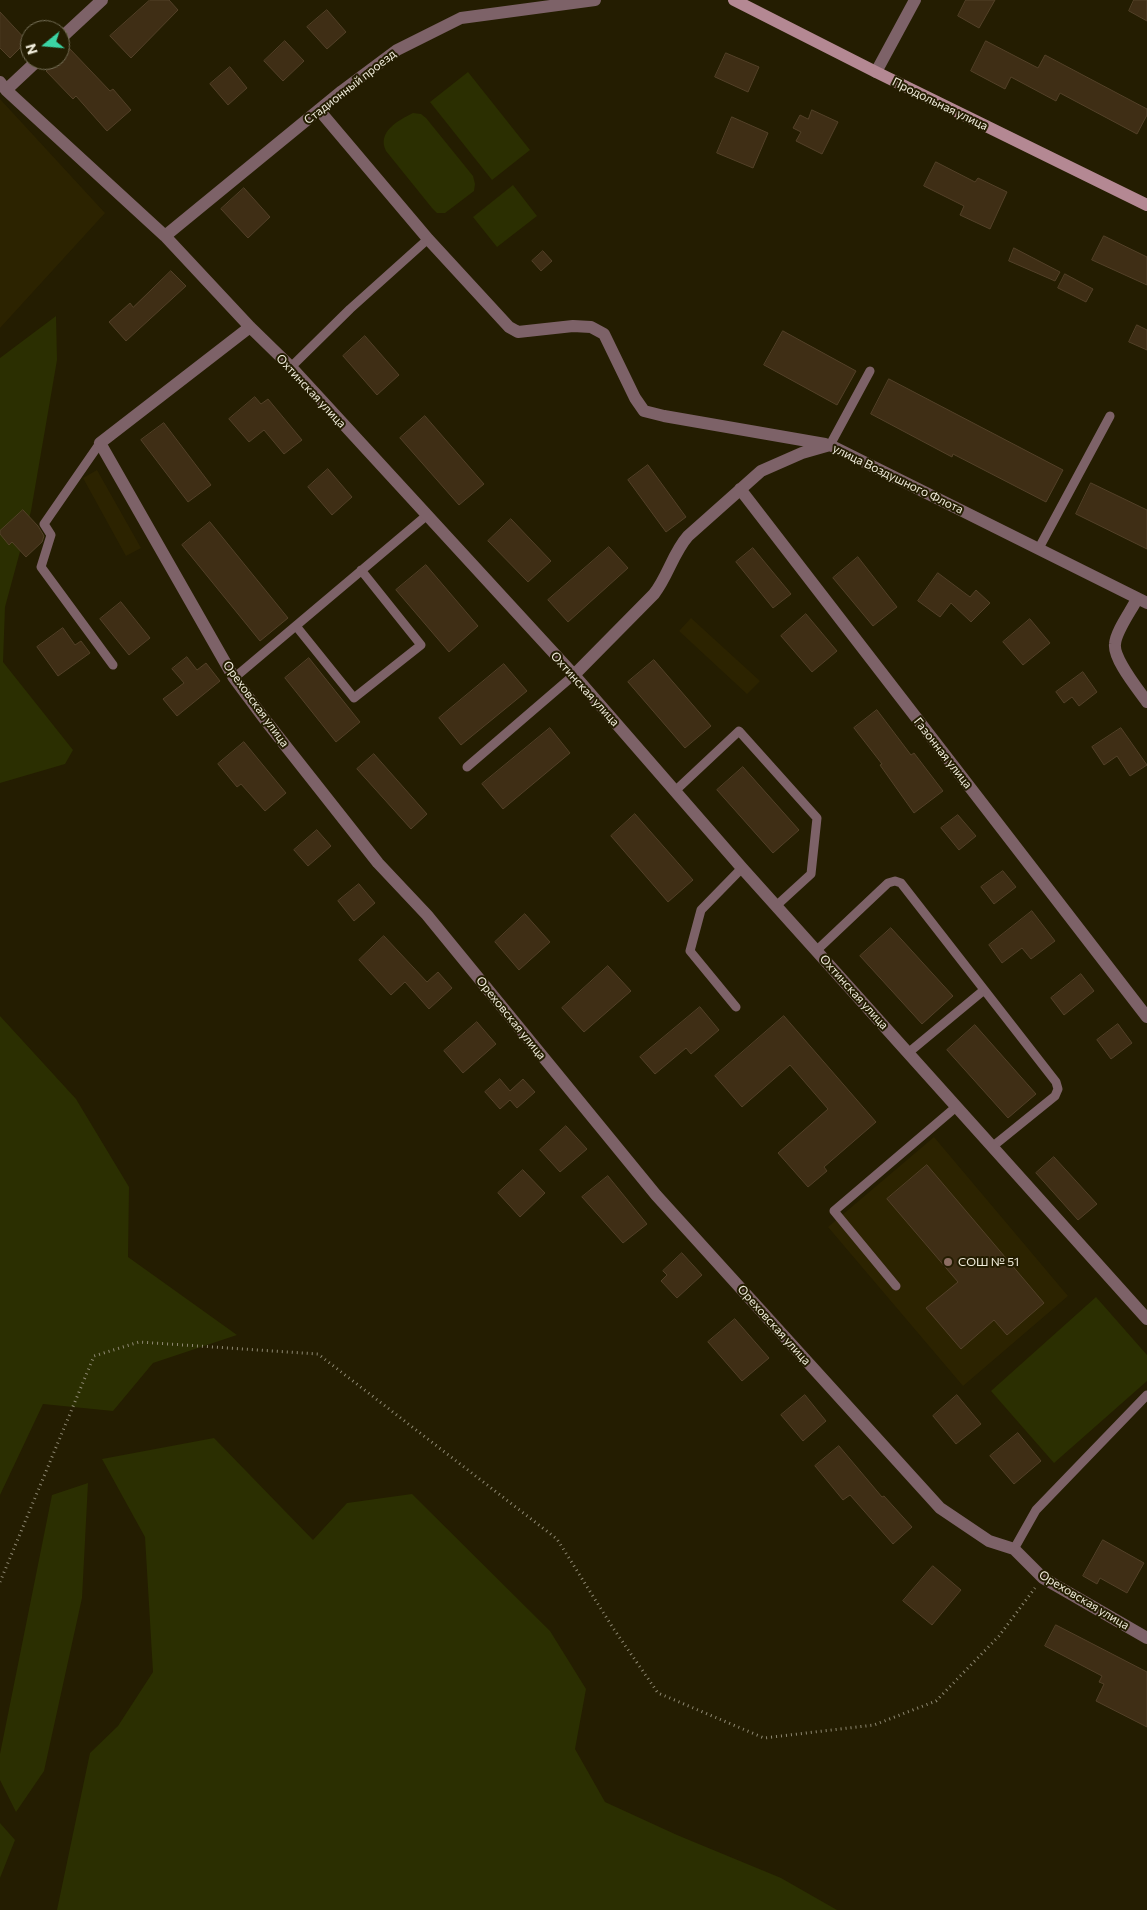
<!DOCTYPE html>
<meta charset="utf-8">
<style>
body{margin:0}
#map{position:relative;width:1147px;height:1910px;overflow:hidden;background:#241d01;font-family:Commissioner,sans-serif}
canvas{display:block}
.north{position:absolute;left:20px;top:20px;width:50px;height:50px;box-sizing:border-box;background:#241d01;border:1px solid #767058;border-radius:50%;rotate:253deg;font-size:14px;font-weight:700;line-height:20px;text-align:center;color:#f0ecdb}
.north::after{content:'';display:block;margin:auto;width:18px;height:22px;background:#3bd4a4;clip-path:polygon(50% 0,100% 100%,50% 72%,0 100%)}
</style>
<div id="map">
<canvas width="1147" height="1910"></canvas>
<div class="north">N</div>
</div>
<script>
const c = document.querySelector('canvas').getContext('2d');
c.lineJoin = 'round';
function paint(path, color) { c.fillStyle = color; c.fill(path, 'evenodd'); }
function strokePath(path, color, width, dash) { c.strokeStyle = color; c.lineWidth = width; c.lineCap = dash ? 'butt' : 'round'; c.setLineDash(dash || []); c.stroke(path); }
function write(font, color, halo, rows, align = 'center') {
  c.font = font + ' Commissioner,sans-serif'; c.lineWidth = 4; c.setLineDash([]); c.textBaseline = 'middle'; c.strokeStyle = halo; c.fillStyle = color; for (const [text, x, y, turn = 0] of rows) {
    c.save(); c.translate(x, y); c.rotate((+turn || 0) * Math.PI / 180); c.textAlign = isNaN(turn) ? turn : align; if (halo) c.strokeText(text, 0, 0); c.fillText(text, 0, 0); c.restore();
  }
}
paint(new Path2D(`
 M0,99L105,213L0,328Z
 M97,470L141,548L126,556L83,478Z
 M691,618L760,681L747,694L679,631Z
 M934,1137L1068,1296L963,1386L828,1227Z`), '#2c2300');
paint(new Path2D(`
 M468,72L530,150L492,180L430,102Z
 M413,113L421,114L426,118L473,176L475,184L474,191L445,213H437L432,208L386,151C377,132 397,121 413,113Z
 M513,185L537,216L497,247L473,217Z
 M56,316L57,360L31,511L5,607L3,662L73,750L65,764L0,783V358Z
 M0,1016L76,1099L129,1187L128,1257L237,1335L153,1363L113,1411L43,1404L0,1495Z
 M1096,1297L1147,1355V1381L1054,1463L991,1391Z
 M214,1438L313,1540L347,1503L412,1494L550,1631L586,1689L575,1749L605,1802L677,1835L781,1878L837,1910H57L90,1753L118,1726L153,1672L145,1537L102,1459Z
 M88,1483L82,1598L44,1771L16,1812L0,1780V1754L52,1495Z
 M0,1823L15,1840L0,1878Z`), '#2b2f01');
const building = new Path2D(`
 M150,0H169L178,10L131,58L110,36Z
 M966,0H995L979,28L958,16Z
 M1134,0H1147V21L1129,11Z
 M327,10L346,32L327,49L307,27Z
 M0,12L27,41L10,58L0,48Z
 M285,41L304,61L283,81L264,61Z
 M986,41L1038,68L1045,55L1147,109V115L1137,134L1060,93L1056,101L1011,77L1005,89L971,71Z
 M69,48L110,91L113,89L131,110L107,131L76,96L73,99L46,71L57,60H60V58Z
 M726,53L759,67L748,92L715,77Z
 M230,67L247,88L228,105L210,84Z
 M812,110L838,122L822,154L796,141L801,132L793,128L800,115L808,119Z
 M732,117L768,133L753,168L717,153Z
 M936,162L975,182L978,178L1007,192L990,229L960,215L964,206L924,186Z
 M244,188L270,217L248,238L221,209Z
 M1104,236L1147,257V285L1092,260Z
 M1014,248L1060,272L1055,281L1009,261Z
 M543,251L552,261L541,271L532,261Z
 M171,271L186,286L126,341L109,322L130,303L133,307Z
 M1065,274L1093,289L1086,302L1058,288Z
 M1137,325L1147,330V350L1129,342Z
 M783,331L856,371L837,405L764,365Z
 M365,336L399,375L377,395L343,356Z
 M889,379L1063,470L1046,502L953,454L952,457L871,414Z
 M255,397L261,404L268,399L302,440L284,454L264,430L249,442L229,419Z
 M425,416L484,484L459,505L400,438Z
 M164,423L211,485L188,502L141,440Z
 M648,465L686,517L666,532L628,480Z
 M328,469L352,497L332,515L308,487Z
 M1091,483L1147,510V549L1076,514Z
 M23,510L38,526L44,536L42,542L26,557L12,542L9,545L0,534V531Z
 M511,519L551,561L528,582L488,541Z
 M210,522L288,618L260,641L182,545Z
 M609,547L628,568L568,622L548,600Z
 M753,548L791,594L773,608L736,562Z
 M858,557L897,607L873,626L833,578Z
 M426,565L478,626L449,652L396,590Z
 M938,573L970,597L976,590L990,603L971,622L951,603L940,617L918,601Z
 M121,602L150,638L129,655L100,619Z
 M806,614L837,651L812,672L781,636Z
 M1030,619L1050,643L1023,665L1003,642Z
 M63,628L75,645L81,641L90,653L58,676L37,647Z
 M187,657L197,670L206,663L220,681L177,716L163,699L184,683L172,669Z
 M309,658L360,722L336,742L285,678Z
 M654,660L711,726L685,748L628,682Z
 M504,664L527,691L461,745L439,718Z
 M1083,672L1097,692L1079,706L1072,697L1064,703L1056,692Z
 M877,710L911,755L914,753L943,791L914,813L880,765L882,764L854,728Z
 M550,728L570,753L503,809L482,784Z
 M1121,728L1147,765L1130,776L1117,756L1104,765L1092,747Z
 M244,742L286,793L265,811L241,784L237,787L218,764Z
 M374,754L427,814L411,829L357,769Z
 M743,767L799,830L773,853L717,790Z
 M635,814L693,880L668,902L611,836Z
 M958,815L976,836L959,850L941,828Z
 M317,830L331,846L308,866L294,850Z
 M1003,871L1016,887L994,904L981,887Z
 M359,884L375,903L354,921L338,901Z
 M1032,911L1055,941L1031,959L1022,948L1002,963L989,945Z
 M525,914L550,942L519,970L495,942Z
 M891,928L953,996L922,1024L860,956Z
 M384,936L427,982L438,972L452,988L429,1009L405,982L391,995L359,960Z
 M608,966L631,991L584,1032L562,1008Z
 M1081,974L1094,991L1064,1015L1051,998Z
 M700,1007L719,1030L691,1054L686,1048L655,1074L640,1057Z
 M784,1016L876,1122L824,1167L827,1171L808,1187L778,1153L828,1109L790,1065L742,1107L715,1076Z
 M477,1022L496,1044L463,1073L444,1051Z
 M1118,1024L1132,1043L1111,1059L1097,1040Z
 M975,1025L1036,1094L1008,1118L947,1050Z
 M500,1079L510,1091L523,1079L535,1092L517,1108L510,1100L500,1109L485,1092Z
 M566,1126L587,1149L560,1172L540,1150Z
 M1054,1157L1097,1204L1078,1220L1036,1173Z
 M927,1165L1044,1303L1007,1335L994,1320L961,1349L926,1308L958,1282L887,1199Z
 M523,1170L545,1193L520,1217L498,1193Z
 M608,1176L647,1224L623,1243L582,1197Z
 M682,1253L702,1275L677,1298L661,1281L667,1275L663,1271Z
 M735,1319L769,1358L742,1381L708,1342Z
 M805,1395L826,1421L803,1441L781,1415Z
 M957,1395L981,1424L956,1444L933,1416Z
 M1018,1433L1041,1461L1014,1484L990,1456Z
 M839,1446L882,1497L884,1496L912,1527L893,1544L850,1495L843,1500L815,1466Z
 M1103,1540L1144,1563L1127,1593L1100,1578L1097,1584L1083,1576Z
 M933,1566L961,1590L932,1625L903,1601Z
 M1056,1625L1147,1672V1727L1096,1701L1104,1684L1099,1682L1102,1676L1045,1646Z`);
paint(building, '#3f2e15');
strokePath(building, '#534128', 1);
strokePath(new Path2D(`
 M0,1582L94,1356L139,1342L318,1354L557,1539L613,1628L658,1693L764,1738L874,1725L936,1701L999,1636L1035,1588`), '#8f8973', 3, [1, 4]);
strokePath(new Path2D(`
 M291,367L350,309L428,239
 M100,443L44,524L51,535L41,567L113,665
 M830,445L870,371
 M1039,548L1110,416
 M296,626L354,698L421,645L361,570
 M234,678L426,516
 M467,767L574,675
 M675,791L739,731L817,818L811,874L776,906
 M816,951L888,883L895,881L901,883L1056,1082L1058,1089L1055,1096L992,1147
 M736,1007L690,951L701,910L742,868
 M908,1053L984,990
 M896,1286L834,1211L956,1107
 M1014,1549L1036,1510L1147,1395`), '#7d6268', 9);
strokePath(new Path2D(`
 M60,39L102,0
 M876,72L915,0
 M0,82L6,90L165,236L250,327L291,367L574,675L742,868L1147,1319
 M6,90L38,60
 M319,110L428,239L509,327L518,332L573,326L591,327L604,334L635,398L644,411L664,416L825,444
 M165,236L342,91L397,50L461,18L595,0
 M250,327L100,443L234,678L266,721L378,863L427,915L656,1195L940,1508L989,1541L1014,1549L1043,1578L1147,1638
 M740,489L1147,1017
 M1137,599C1131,611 1116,631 1115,644C1113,659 1138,689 1147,702
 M574,675L654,594C668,576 673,553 688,536L761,471L802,453L830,445L1147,603`), '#7d6268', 12);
strokePath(new Path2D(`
 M734,0L876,72L1147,205`), '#b48893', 12);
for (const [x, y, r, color] of [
 [948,1262,5,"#8d6e63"]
]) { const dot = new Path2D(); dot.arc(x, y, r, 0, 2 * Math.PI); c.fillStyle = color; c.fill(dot); strokePath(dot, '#241d01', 2); }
write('12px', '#f0ecdb', '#241d01', [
 ["Стадионный проезд",350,87,-38],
 ["Продольная улица",940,104,26],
 ["Охтинская улица",311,391,47],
 ["улица Воздушного Флота",898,479,26],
 ["Охтинская улица",585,689,48],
 ["Ореховская улица",256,704,54],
 ["Газонная улица",943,753,52],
 ["Охтинская улица",854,992,48],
 ["Ореховская улица",511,1018,51],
 ["Ореховская улица",774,1325,48],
 ["Ореховская улица",1084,1600,31]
]);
write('12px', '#f0ecdb', '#241d01', [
 ["СОШ № 51",958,1262]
], 'left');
</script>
